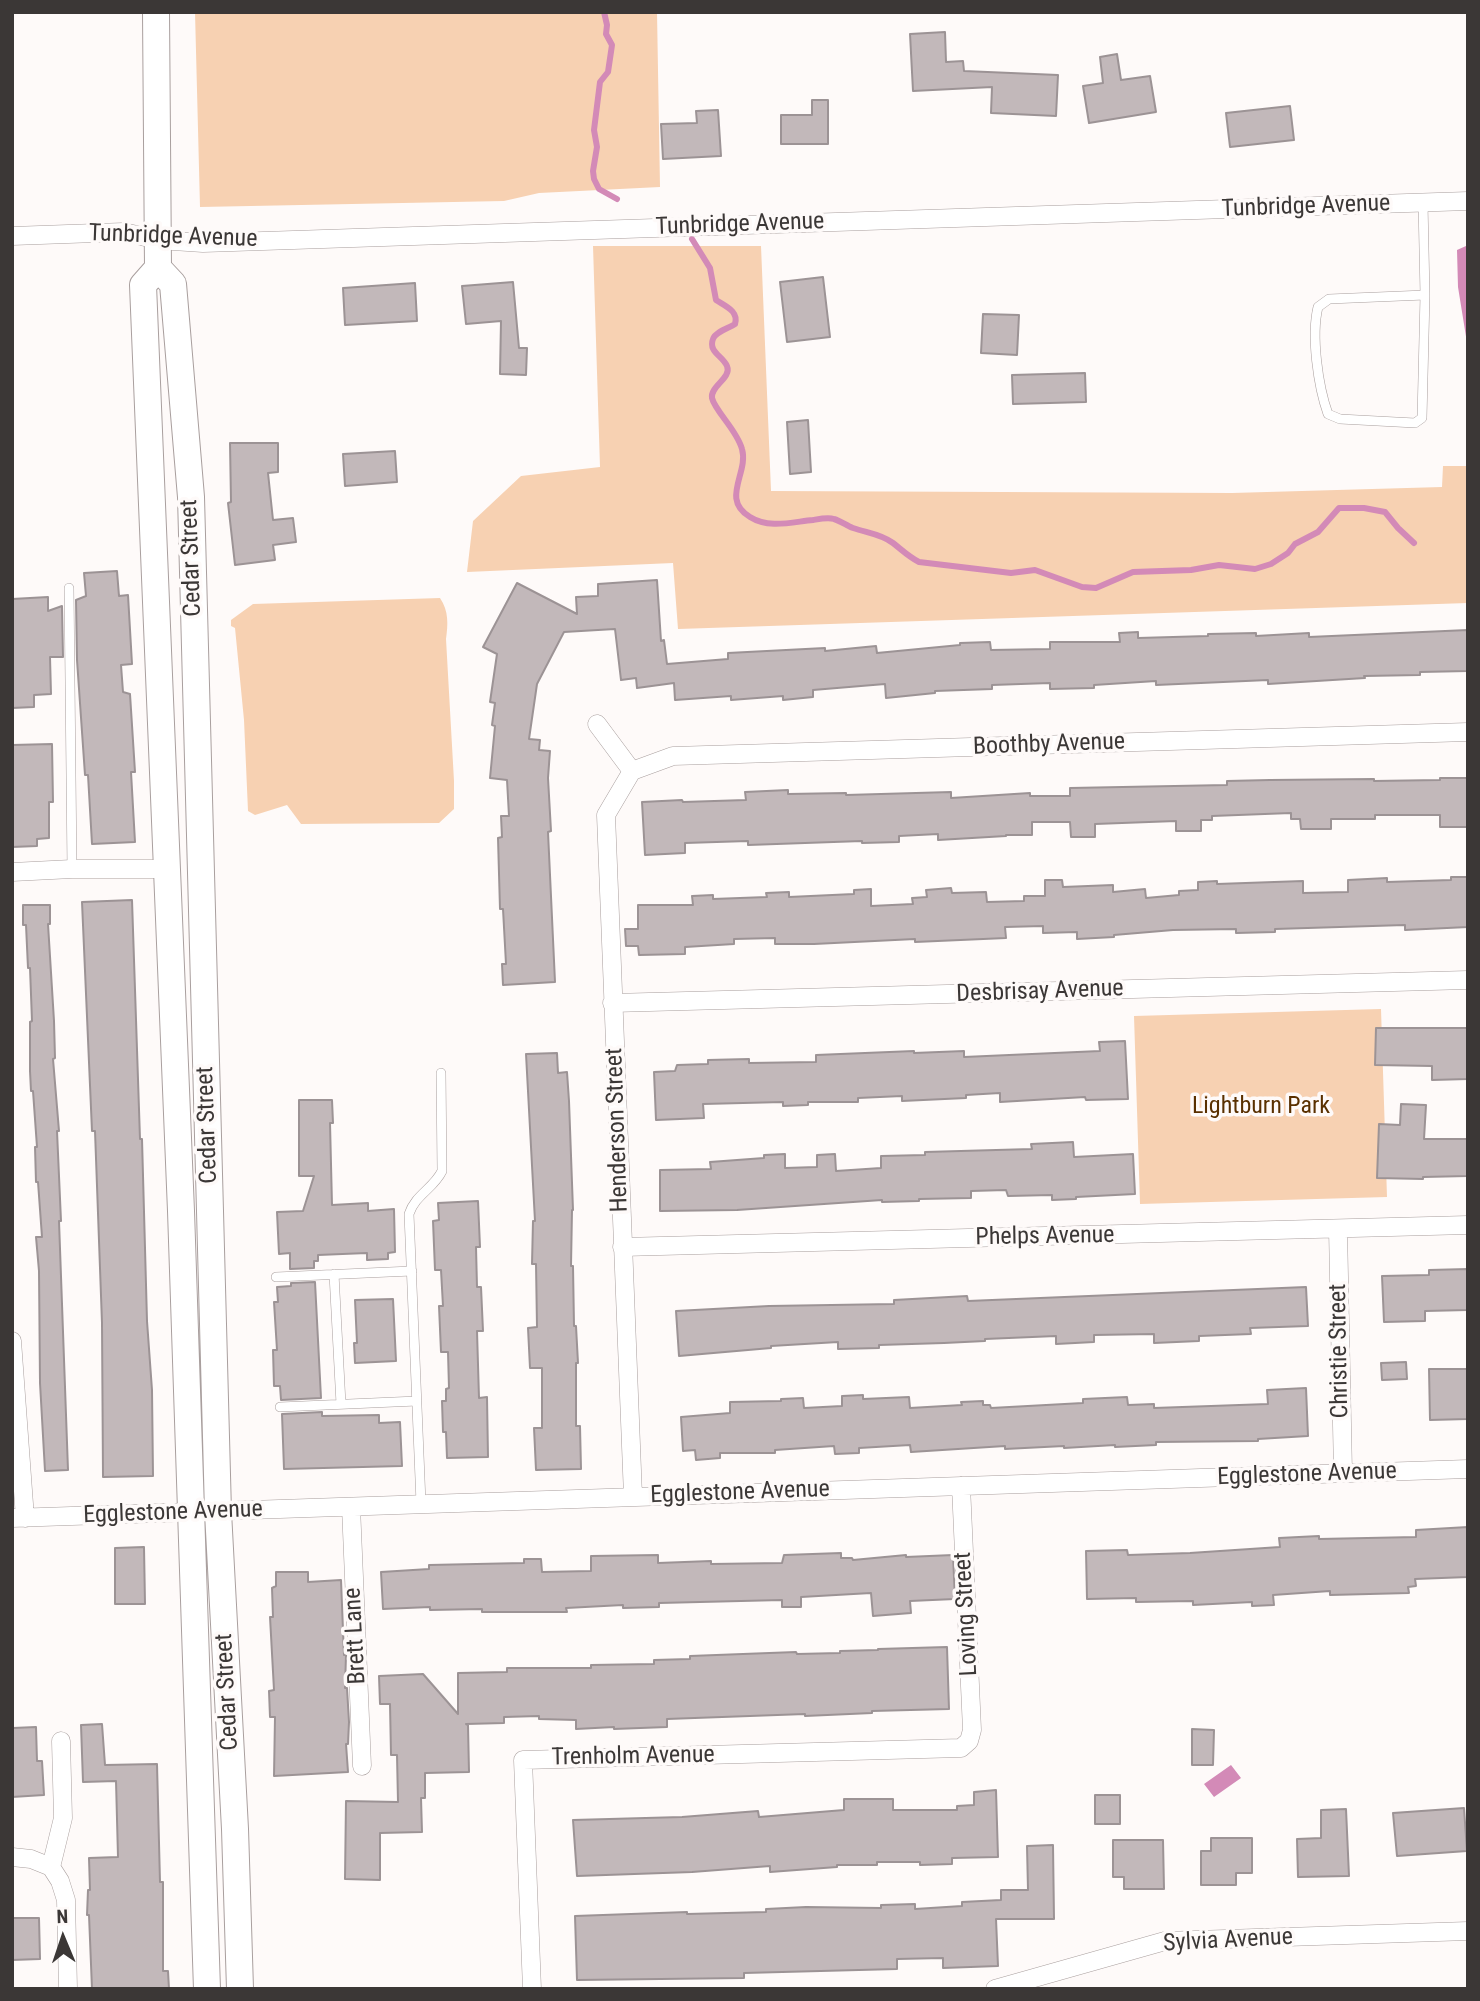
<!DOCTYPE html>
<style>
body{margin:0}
#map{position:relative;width:1480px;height:2001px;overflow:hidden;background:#fefaf9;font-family:"Roboto Condensed",sans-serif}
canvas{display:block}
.frame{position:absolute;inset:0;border:14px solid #3b3736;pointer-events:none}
.north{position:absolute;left:28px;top:1903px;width:70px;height:70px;-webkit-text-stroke:5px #fefaf9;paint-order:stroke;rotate:358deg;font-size:19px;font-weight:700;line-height:28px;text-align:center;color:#3b3736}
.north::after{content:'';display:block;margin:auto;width:24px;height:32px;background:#3b3736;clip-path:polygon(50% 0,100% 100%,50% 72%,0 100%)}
</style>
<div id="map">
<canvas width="1480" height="2001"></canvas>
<div class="frame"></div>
<div class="north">N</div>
</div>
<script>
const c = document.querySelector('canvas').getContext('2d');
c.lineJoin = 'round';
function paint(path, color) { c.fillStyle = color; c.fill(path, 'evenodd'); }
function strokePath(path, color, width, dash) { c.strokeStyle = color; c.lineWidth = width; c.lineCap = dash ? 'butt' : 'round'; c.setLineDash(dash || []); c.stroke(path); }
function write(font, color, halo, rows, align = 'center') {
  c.font = font + ' "Roboto Condensed",sans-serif'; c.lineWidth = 7; c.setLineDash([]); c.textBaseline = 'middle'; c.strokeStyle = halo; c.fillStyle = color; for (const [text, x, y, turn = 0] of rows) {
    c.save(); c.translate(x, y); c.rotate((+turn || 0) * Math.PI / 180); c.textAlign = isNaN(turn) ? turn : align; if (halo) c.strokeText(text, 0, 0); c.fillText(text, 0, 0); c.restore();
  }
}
paint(new Path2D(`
 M195,12H657L660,187L539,193L504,201L200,207Z
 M593,246H761L771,491L1232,493L1442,487L1443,466H1468V603L678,629L673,563L467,572L473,521L521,476L600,467Z
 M440,598C449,611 448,625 446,639L454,781V809L439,823L301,824L287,805L255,815L248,811L244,720L235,628L231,626V620L253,604Z
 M1381,1009L1387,1197L1140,1204L1134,1016Z`), '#f7d1b2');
paint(new Path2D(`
 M1466,246H1468V349L1458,287L1457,250Z
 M1231,1765L1241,1778L1214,1797L1204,1784Z`), '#d38ab7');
strokePath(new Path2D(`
 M604,12L607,25L606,34L612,45L608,72L600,82L594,130L597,147L593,171L594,179L599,189L617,199
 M692,239L710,268L716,300C725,306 739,311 735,324C729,328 715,332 713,339C708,352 723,356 727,366C732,378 710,386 712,398C715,411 737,430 742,449C749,473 720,499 750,517C769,529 792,522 813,520C819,519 828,517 834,519C841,521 847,526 853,528C867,533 881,534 893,543C902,550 909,557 919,562L1011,573L1035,570L1082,587L1096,588L1133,572L1191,570L1219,565L1255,569L1271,564L1288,553L1295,544L1318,532L1339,508H1364L1385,512L1398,528L1414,543`), '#d38ab7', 6);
const building = new Path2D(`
 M945,32L946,62L963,61L964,71L1058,75L1056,116L991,113L992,87L913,91L910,34Z
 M1117,54L1121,80L1150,76L1156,112L1089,123L1083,86L1103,83L1100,57Z
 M812,100H828V144H781V115H812Z
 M1290,106L1294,140L1230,147L1226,113Z
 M718,110L721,156L663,159L661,124L697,123L696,111Z
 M823,277L830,337L787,342L780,282Z
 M513,282L519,348H527L526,375L500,374L501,321L466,324L462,286Z
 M415,283L417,321L345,325L343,288Z
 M983,314L1019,315L1017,355L981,353Z
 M1085,373L1086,402L1013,404L1012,375Z
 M808,420L811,472L790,474L787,422Z
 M230,443H278V472L268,473L273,520L293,518L296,542L273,545L275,560L235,565L228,503L231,502Z
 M395,451L397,482L345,486L343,454Z
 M117,571L119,596L128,595L132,664L121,665L123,692L130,694L135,772H131L135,842L92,844L88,775H85L77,660L76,600L86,596L84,573Z
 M657,580L661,641L664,640L667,664L728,659V653L825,648V651L876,646L877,653L960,645V643L990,642L991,650L1050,649V642H1120L1119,633L1138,632V638L1208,636V634L1256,633V636L1309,633V637L1468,630V671L1420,672V675L1364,676L1365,678L1268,684V680L1156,685V681L1094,685V688L1050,689V683L992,685V689L935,691V693L886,698L885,684L813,690V697L783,700V696L731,700V696L675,700L674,683L637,688L636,678L621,680L615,629L564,632L537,684L529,739L540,740L539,750L550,751L548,778L551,831L548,832L555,982L503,985L502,964H506L503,909H500L498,838L502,837L501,816H509L507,780L490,778L495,726L492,725L495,703L490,702L497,654L483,647L517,583L577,614L576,597L598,596V584Z
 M48,597V611L62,606L63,657H50L51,694L34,695V707L12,708V599Z
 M52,744L53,802H49V838L37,839V846L12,847V745Z
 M1440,778H1468V827H1440V815H1375V819H1331V829H1301L1300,819H1291V813L1212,816V820H1201V831H1176V821L1095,824V837H1071L1070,822H1032V835H1006V836L938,840V834L899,836V842L862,843V841L748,845V841L685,843V853L645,855L642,802L682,800L683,802L746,800L745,792L788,790V794L846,793V795L951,792V798L1030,793V796H1070V788L1227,785V781L1270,780L1374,779V781L1440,780Z
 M1451,877H1468V927L1405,930V925L1275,929V932L1236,933V929L1173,930L1114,935V937L1077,939V932L1043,933V926L1005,927L1006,938L915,942V939L814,944H775V938L734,939V944L685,947V954L639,955L638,946H626L625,929H638V905H693L692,896L713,895V899L767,897L766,893L789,892V897L854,894V890L871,889V906L913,904L912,898L927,897L926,890L951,888L952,893L986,892L987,902L1024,901V896H1045V880H1062L1063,887L1113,885V892L1145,889L1146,898L1179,895V891L1198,890V882L1217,881V884L1303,881V893L1348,892V880L1387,878V882L1451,880Z
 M132,900L140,1139H142L147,1321L152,1390L153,1476L103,1477L102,1323L95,1131H92L82,902Z
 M23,905H50V924H48L54,1021L55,1058L53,1059L59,1131H57L61,1221H59L68,1470L45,1471L40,1383L39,1271L36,1237H42L38,1182H36L35,1147H37L33,1091H31L30,1071V1022L32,1021L30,968H28L26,925H23Z
 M1376,1028H1468V1079L1432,1080V1066L1375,1065Z
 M1125,1041L1128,1099L1086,1100L1085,1097L1000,1102V1093L966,1095V1098L902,1101V1096L858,1098V1102H808V1105L783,1106V1102L703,1104L704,1118L656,1120L654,1072L675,1071L677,1065L708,1064V1060L749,1059V1063L816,1062V1055L914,1051V1053L964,1051V1057L1100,1051L1099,1042Z
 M557,1053L558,1073L567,1072L569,1101L573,1210H572L571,1266H573L574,1326H576L578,1363H576V1426H580L581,1469L536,1470L534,1428H542V1368H530L528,1328L537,1327L536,1264H532L533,1221H535L526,1054Z
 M299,1100H332L333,1123H330L332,1205L368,1203V1211L394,1209L395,1252L388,1253V1259L367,1260V1253L318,1255V1261H314V1268L290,1269V1253L279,1254L277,1212L303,1211L314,1176H299Z
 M1401,1104L1426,1105L1424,1139H1468V1176L1423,1177V1179L1377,1178L1379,1124L1400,1125Z
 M1073,1142L1074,1157L1133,1154L1135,1194L1076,1197V1199L1052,1200V1195L1008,1196L1006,1190L971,1191V1198L919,1199V1201L882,1202V1200L737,1210L660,1211V1170L711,1169L710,1162L764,1158V1155L785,1154V1168L817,1167V1155L835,1154L836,1171L881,1168V1156L925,1155V1152L1032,1149L1031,1144Z
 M478,1201L480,1247H476L477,1287H481L483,1331H477L479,1398L487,1397L488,1457L447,1458L446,1432H443L442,1401H446V1389L449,1388L448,1352H441L439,1306H443L441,1270H435L433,1221L439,1220L438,1203Z
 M1468,1269V1310L1425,1311V1321L1384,1322L1382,1276L1429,1275V1270Z
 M315,1282L321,1398L281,1400L280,1386H274L273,1350H277L274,1302H278L277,1287L291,1286V1283Z
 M1306,1287L1308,1326L1250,1328L1251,1334L1199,1336V1341L1154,1343V1334L1094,1335V1342L1056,1344V1336L985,1339V1341L944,1343L879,1345V1348L838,1349V1342L771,1346V1348L679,1356L676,1311L769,1306L894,1304V1300L967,1296L968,1301Z
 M393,1299L396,1361L355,1363L354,1343H357L355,1300Z
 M1406,1362L1407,1379L1382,1380L1381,1363Z
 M1429,1369H1468V1419L1430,1420Z
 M1306,1388L1308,1436L1258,1439V1441L1156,1442V1445L1115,1447V1445L1064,1448V1446L1005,1449V1446L911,1452L910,1445L859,1448V1453L835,1454L834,1446L775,1450V1453H720V1458L696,1460L695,1450L683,1451L681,1417L730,1413V1402L781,1401V1399L803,1398L804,1408L842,1406V1396L863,1395V1399L909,1397L910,1408L962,1405L961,1402L983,1401V1405H990L991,1408L1083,1403V1399L1127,1397L1128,1405L1154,1404V1408L1268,1404L1267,1390Z
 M322,1412V1416L379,1415V1423L400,1422L402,1466L284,1469L282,1414Z
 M1468,1527V1577L1415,1579L1416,1586L1408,1587L1409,1593L1330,1595V1591L1273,1595L1274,1605L1252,1606V1602L1193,1605V1601L1136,1602V1598L1087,1599L1086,1551L1127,1550L1128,1555L1190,1553L1280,1547L1279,1538L1319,1536V1539L1416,1537V1530Z
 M144,1547L145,1604H115V1548Z
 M841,1553V1558H852L853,1560L906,1555V1557L953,1555L955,1599L910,1601L911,1613L873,1616L871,1593L801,1597V1607H782V1600L659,1603V1607L623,1608V1605L566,1608L567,1612H482V1609L430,1610V1607L383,1609L381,1572L429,1569V1565L524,1563V1559H541L542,1572L591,1571V1556L658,1555V1563L711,1561V1564L782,1563L784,1555Z
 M276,1572H308V1582L341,1580L344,1655H346L345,1688H347L349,1722L348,1744H346L348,1772L274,1776L275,1717H270L269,1691L274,1690L270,1617H273L272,1588L276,1586Z
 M947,1647L949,1709L872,1711V1713L805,1716V1714L667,1719V1727L614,1729V1727L576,1729V1720L539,1719V1716L504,1717V1723L466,1724L468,1725L469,1772L425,1773V1798H421L422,1832L380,1833V1880L345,1879L346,1801L398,1802L397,1755H391L390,1704H380L379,1676L423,1674L458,1714V1673L507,1672V1668H591V1665L654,1664V1660L690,1659V1656L796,1652L797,1654L840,1653V1651L878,1650V1649Z
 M102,1724L105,1765L157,1764L160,1882H163V1971H168L169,1989H92L89,1915H87L88,1890H90L89,1858L118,1857L116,1781L83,1782L81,1725Z
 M36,1727L37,1761H42L44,1795L12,1797L13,1728Z
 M1192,1729L1214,1730L1213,1765H1192Z
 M996,1790L998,1857L952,1858V1864L920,1865V1862H877V1865H837V1867L770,1872V1866L692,1872L577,1876L573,1820L682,1817L758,1811L759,1817L844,1810V1799H893V1810H957V1806L974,1805V1792Z
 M1095,1795H1120V1824H1095Z
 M1464,1808L1467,1851L1397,1856L1393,1813Z
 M1346,1809L1349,1876L1298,1877L1297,1839L1321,1838V1810Z
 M1211,1838H1252V1873H1236V1885H1201V1851H1211Z
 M1113,1840H1163L1164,1889H1124V1877H1113Z
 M1053,1845L1054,1919H996L998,1966L943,1968V1958L897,1959V1969L744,1973V1978L577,1980L575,1916L687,1912V1914L766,1912V1909L806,1907L881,1908V1905L915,1904V1909L962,1906V1902L1001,1900V1890H1028L1027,1846Z
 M12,1918H39L40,1959L12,1960Z`);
paint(building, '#c2b8ba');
strokePath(building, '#9c9395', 2);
const lane = new Path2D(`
 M1423,203L1425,295L1422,418L1415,423L1340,419L1328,414C1318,386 1311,336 1318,307L1329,299L1425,295
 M69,588L72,869
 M334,1274L341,1404
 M276,1277L412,1271
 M280,1407L417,1401
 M421,1503L409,1214C415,1195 434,1188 442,1171L441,1073`);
const street = new Path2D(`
 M12,236L124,232L158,240L203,243L1468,201
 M597,724L632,771
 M632,771L673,756L1468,732
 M632,771L606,815L633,1496
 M12,872L72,869H168
 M612,1003L1468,980
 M1338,1229L1343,1473
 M622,1247L1468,1225
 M12,1341L25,1518
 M351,1507L362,1766
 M12,1518L1468,1469
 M61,1741L63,1818L51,1867L60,1881L66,1900L68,1989
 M12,1857L31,1859L51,1867
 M532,1989L523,1760L961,1748L969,1741L972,1730L961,1486
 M995,1989L1165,1941L1468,1931`);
const secondary = new Path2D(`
 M156,12L158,268L143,285L181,1211L207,1989
 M158,268L173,284L191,497L218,1512L235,1829L240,1989`);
strokePath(lane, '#a99f9e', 10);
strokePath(street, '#a99f9e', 19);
strokePath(secondary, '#a99f9e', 28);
strokePath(lane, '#fff', 9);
strokePath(street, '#fff', 18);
strokePath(secondary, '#fff', 26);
write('24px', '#3b3736', '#fefaf9', [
 ["Tunbridge Avenue",1306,207,-2],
 ["Tunbridge Avenue",740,225,-2],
 ["Tunbridge Avenue",173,237,2],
 ["Cedar Street",192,558,-92],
 ["Boothby Avenue",1049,745,-2],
 ["Desbrisay Avenue",1040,992,-2],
 ["Cedar Street",208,1125,-92],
 ["Henderson Street",618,1130,-92],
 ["Phelps Avenue",1045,1237,-1],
 ["Christie Street",1340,1351,-91],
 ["Egglestone Avenue",1307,1475,-2],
 ["Egglestone Avenue",740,1493,-2],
 ["Egglestone Avenue",173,1513,-2],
 ["Loving Street",967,1614,-93],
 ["Brett Lane",356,1636,-93],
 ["Cedar Street",228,1692,-93],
 ["Trenholm Avenue",633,1757,-1],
 ["Sylvia Avenue",1228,1941,-3]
]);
write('24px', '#593000', '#fefaf9', [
 ["Lightburn Park",1261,1107]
]);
</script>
